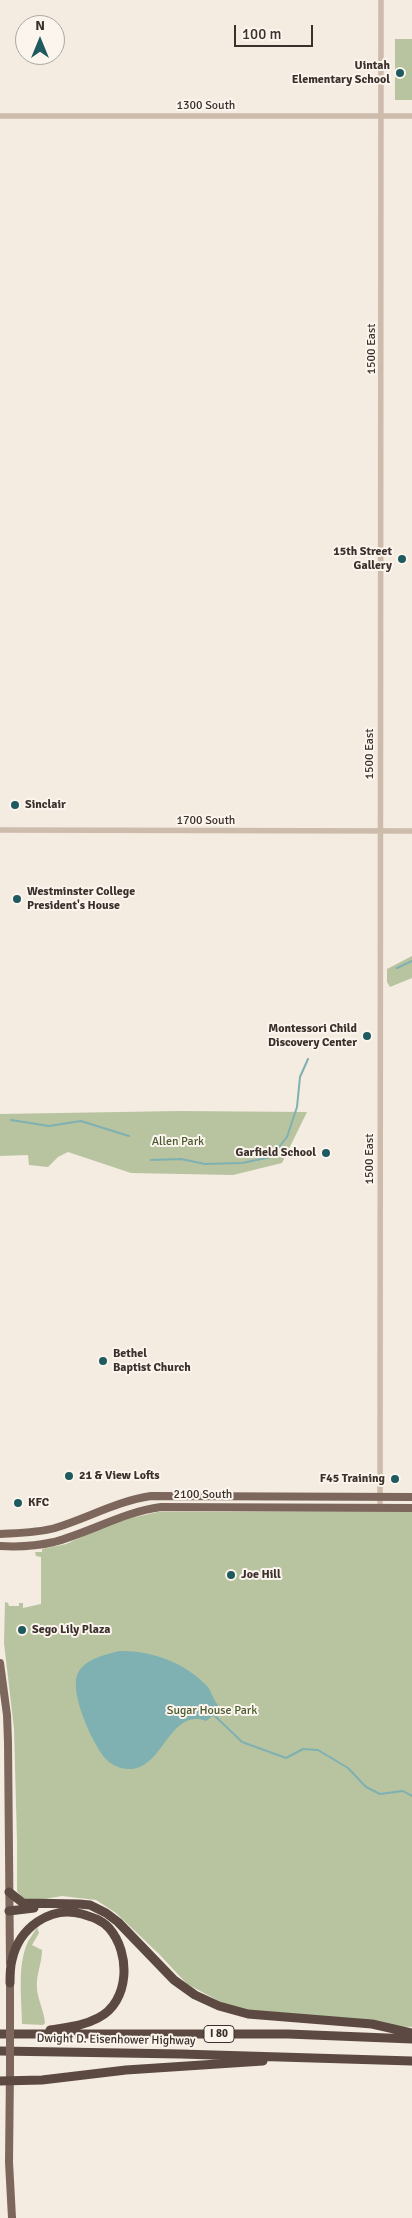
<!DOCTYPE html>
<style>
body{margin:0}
#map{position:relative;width:412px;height:2218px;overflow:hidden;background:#f4ebe1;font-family:Signika,sans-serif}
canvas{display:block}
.north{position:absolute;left:15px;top:15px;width:50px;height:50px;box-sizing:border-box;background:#fbf5ee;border:1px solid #aea6a0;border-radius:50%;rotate:0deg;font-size:14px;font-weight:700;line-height:20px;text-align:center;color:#3b302b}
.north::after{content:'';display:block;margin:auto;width:18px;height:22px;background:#1f5a5e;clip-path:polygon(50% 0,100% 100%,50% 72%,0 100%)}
.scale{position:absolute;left:234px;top:25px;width:79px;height:22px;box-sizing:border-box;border:2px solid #3b302b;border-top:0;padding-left:6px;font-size:15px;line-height:18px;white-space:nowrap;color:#3b302b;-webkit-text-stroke:4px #fbf5ee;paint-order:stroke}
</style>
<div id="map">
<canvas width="412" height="2218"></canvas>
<div class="north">N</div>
<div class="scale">100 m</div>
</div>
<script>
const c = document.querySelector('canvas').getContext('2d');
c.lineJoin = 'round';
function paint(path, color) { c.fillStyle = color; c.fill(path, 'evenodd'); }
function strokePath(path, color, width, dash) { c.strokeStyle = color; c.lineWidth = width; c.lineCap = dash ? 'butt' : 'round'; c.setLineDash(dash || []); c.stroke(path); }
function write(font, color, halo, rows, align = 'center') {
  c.font = font + ' Signika,sans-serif'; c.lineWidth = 4; c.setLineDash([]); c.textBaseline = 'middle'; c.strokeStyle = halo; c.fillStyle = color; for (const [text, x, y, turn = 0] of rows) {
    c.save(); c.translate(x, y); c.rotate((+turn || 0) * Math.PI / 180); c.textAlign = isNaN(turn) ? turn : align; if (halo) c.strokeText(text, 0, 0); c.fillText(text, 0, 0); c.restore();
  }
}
paint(new Path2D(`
 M395,39H412V100H395Z
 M412,956V978L390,987L387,982V969Z
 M179,1111L307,1112L282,1163L233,1175L131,1173L68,1152L58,1157L48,1167L29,1165L28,1155L0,1156V1114Z
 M412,1511V2027L346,2025L232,2008L187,1984L159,1954L116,1913L96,1900L62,1896L34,1901L23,1899L17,1891V1841L14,1729L4,1643L5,1602L8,1603L9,1606H19V1603H23V1608L41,1604V1557L36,1556L35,1552H42V1549L66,1544L106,1526L131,1518L158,1512Z
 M37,1927L39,1933L32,1945L42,1950C42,1961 38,1970 37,1981C35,1995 44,2009 45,2023L43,2025L22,2024C22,1999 17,1968 27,1944C29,1939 34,1933 37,1927Z`), '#b8c4a0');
paint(new Path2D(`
 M119,1651C150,1650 184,1662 206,1685C212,1691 212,1698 218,1705L214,1715L206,1721C169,1707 163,1772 127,1769C117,1768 110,1764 104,1757C92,1742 67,1689 79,1671C88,1658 105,1655 119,1651Z`), '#7fb0b2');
strokePath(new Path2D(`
 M397,968L412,961
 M11,1120L49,1126L81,1121L129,1136
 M151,1160L181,1159L205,1164L242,1163L271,1157L287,1137L297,1107L300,1077L308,1059
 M214,1715L242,1742L286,1758L303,1749L318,1750L348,1768L366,1787L380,1794L403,1791L412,1796`), '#7fb0b2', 2);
strokePath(new Path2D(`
 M0,116H412
 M0,830L412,831
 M380,1507L381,0`), '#cdbbac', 5.5);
strokePath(new Path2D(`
 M0,1534C18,1533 37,1533 55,1528C88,1518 117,1501 151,1496L412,1497
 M0,1546C18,1547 37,1546 54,1542C91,1532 123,1512 161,1507L412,1508
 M0,1663L7,1715L8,1742L10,1963
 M10,1979V2021
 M10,2070L9,2162L12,2218`), '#7d675c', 8);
strokePath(new Path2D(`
 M9,1892L23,1903L79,1904L90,1905L106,1913L118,1922L174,1980L195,1995L219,2006L248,2014L372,2024L412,2033
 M9,1911L34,1908
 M10,1983C10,1976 10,1967 12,1960C19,1928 50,1905 82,1914C92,1917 102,1920 109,1928C131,1953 130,2002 98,2018C83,2026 67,2027 50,2030
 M0,2034H288L412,2039
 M0,2051L181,2054L412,2061
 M0,2081L42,2080L126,2070L263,2061`), '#5c4a42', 9);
strokePath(new Path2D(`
 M10,2070V2021`), '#7d675c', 8);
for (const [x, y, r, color] of [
 [400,73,5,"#1f5a5e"],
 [402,559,5,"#1f5a5e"],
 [15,805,5,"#1f5a5e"],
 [17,899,5,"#1f5a5e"],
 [367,1036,5,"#1f5a5e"],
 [326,1153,5,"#1f5a5e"],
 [103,1361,5,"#1f5a5e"],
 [69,1476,5,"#1f5a5e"],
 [395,1479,5,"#1f5a5e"],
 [18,1503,5,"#1f5a5e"],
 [231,1575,5,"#1f5a5e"],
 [22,1630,5,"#1f5a5e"]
]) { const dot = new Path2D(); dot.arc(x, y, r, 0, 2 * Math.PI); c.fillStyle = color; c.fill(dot); strokePath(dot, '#fbf5ee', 2); }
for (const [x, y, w] of [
 [219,2034,30]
]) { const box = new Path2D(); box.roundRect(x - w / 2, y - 8.5, w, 17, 4); c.fillStyle = '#fbf5ee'; c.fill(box); strokePath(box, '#3b302b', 1); }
write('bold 11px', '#3b302b', null, [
 ["I 80",219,2034]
]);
write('bold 12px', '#3b302b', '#fbf5ee', [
 ["Uintah",390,66,"right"],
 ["Elementary School",390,80,"right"],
 ["15th Street",392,552,"right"],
 ["Gallery",392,566,"right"],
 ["Sinclair",25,805],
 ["Westminster College",27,892],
 ["President's House",27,906],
 ["Montessori Child",357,1029,"right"],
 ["Discovery Center",357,1043,"right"],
 ["Garfield School",316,1153,"right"],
 ["Bethel",113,1354],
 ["Baptist Church",113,1368],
 ["21 & View Lofts",79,1476],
 ["F45 Training",385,1479,"right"],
 ["KFC",28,1503],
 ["Joe Hill",241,1575],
 ["Sego Lily Plaza",32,1630]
], 'left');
write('12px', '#3b302b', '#fbf5ee', [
 ["1300 South",206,106],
 ["1500 East",372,349,-90],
 ["1500 East",370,754,-90],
 ["1700 South",206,821],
 ["1500 East",370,1159,-90],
 ["2100 South",203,1495],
 ["Dwight D. Eisenhower Highway",116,2040,1]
]);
write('12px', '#4a5a2e', '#fbf5ee', [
 ["Allen Park",178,1142],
 ["Sugar House Park",212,1711]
]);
</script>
